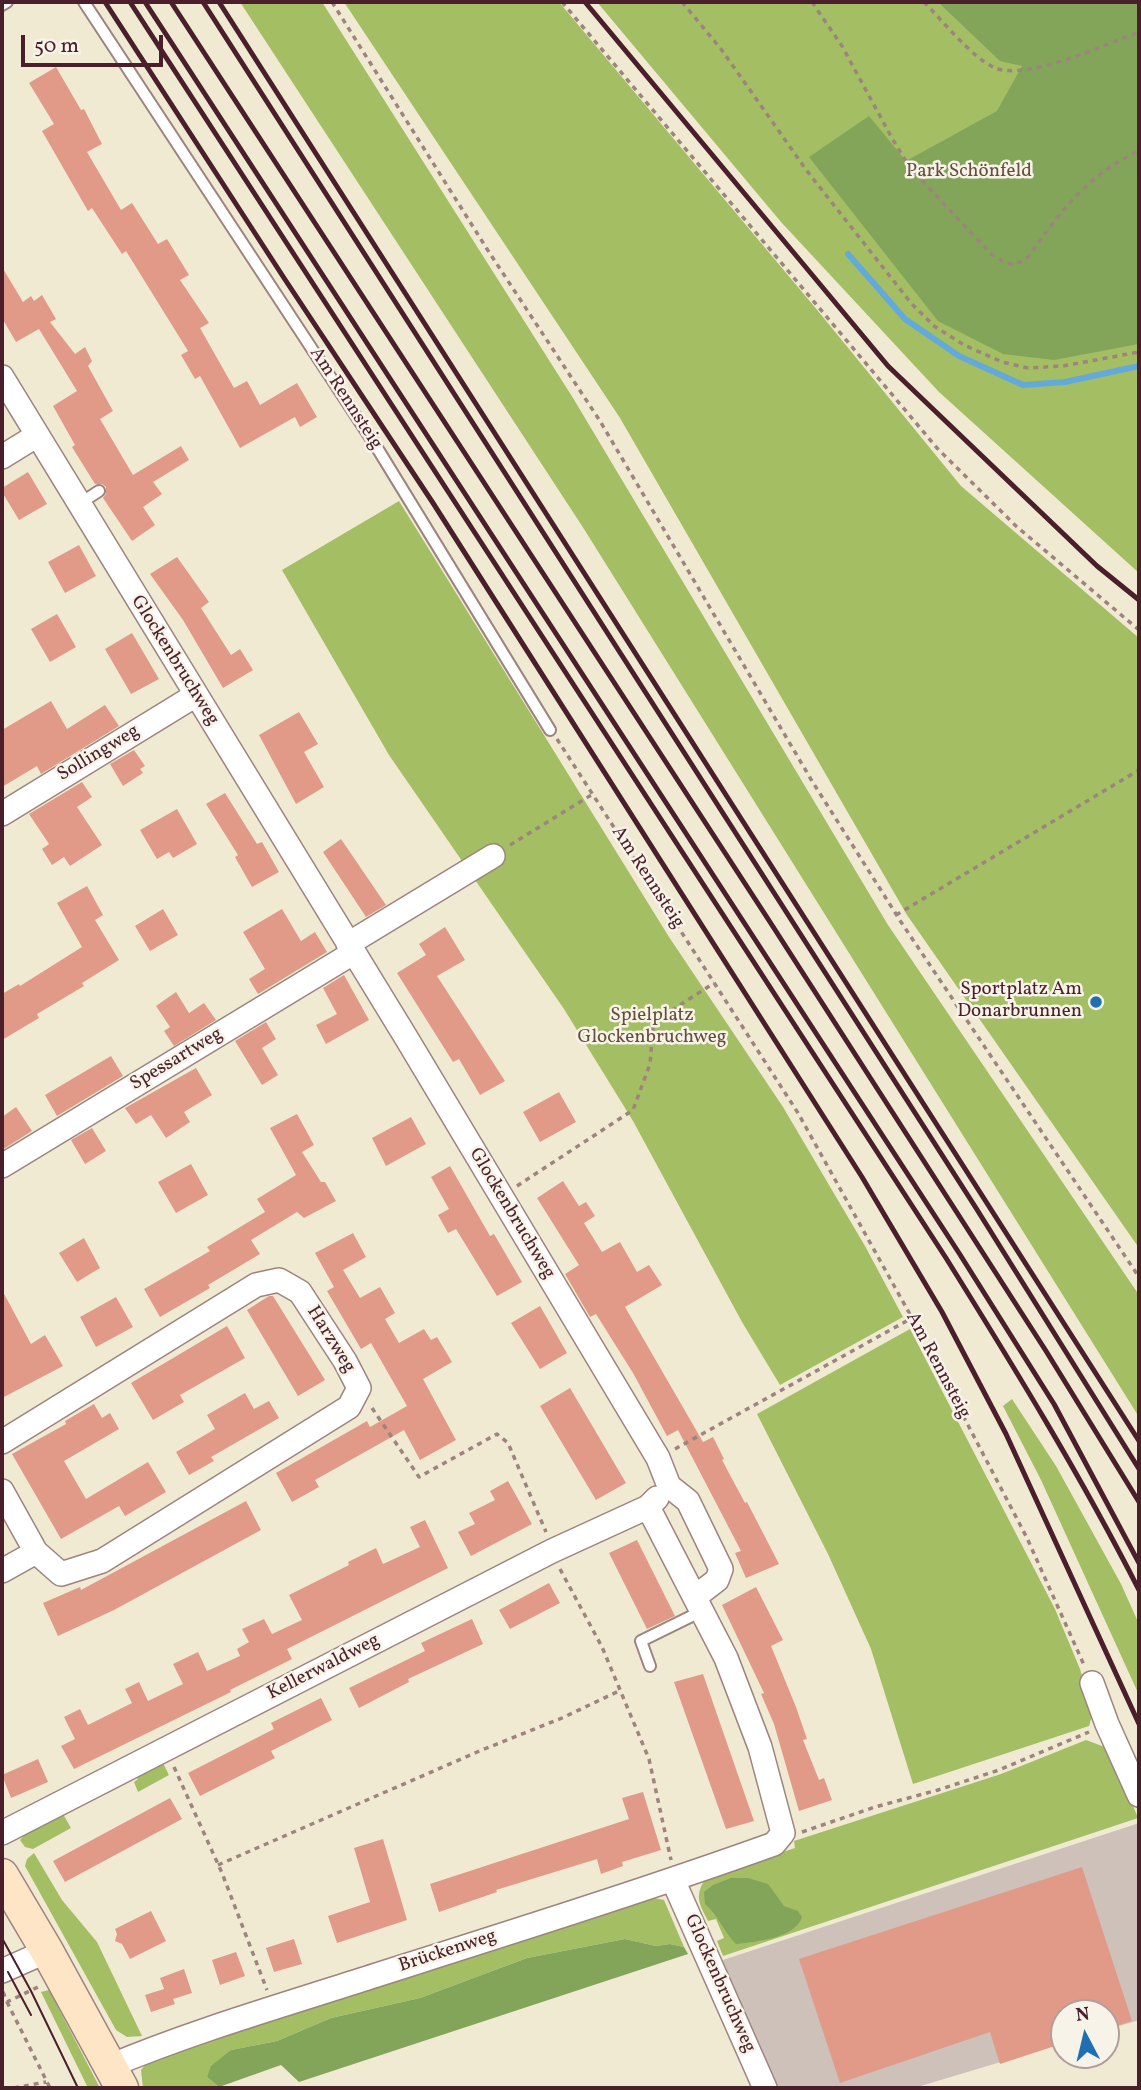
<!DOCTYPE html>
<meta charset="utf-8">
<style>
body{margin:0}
#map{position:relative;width:1141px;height:2090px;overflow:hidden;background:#f0ead3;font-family:Vollkorn,serif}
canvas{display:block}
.frame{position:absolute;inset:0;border:4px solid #4a1f2b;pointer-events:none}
.north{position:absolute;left:1050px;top:1999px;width:70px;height:70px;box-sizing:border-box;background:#f7f3e8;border:2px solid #b29e9c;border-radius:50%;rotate:353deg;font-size:19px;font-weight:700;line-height:28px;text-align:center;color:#4a1f2b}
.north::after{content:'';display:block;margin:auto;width:24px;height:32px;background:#1f6fb2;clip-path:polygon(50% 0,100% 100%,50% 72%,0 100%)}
.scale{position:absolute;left:21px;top:35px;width:142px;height:32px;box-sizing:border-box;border:4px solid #4a1f2b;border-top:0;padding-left:9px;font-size:21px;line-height:24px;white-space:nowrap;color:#4a1f2b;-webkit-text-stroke:5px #f7f3e8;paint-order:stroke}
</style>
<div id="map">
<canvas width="1141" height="2090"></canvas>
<div class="frame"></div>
<div class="north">N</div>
<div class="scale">50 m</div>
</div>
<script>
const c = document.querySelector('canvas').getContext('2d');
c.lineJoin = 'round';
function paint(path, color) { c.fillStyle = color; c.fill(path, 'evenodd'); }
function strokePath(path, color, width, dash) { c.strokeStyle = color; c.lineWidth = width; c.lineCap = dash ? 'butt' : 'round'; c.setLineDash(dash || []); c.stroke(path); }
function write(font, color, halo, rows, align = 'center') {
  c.font = font + ' Vollkorn,serif'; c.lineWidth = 5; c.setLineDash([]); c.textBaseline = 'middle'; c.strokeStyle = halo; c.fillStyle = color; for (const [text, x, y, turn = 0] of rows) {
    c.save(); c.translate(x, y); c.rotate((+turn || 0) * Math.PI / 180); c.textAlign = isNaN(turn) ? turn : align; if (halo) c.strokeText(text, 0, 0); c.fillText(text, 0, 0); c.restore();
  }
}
paint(new Path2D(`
 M1139,1823V2020L1106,2030V2013H1064V2043L914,2088H777L720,1961Z`), '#cec1ba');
paint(new Path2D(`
 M240,2H322L573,398L888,925L1139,1295V1417L584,529Z
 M344,2H559L818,311L961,486L1139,638V1248L907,915L620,418Z
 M597,2H1139V573L939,392L781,222Z
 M399,501L669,937L783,1107L865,1246L903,1317L780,1385L742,1322L633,1121L564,1009L389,755L282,570Z
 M910,1329L1055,1609L1080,1669L1093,1713L1089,1726L913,1784L871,1649L828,1554L757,1414Z
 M1012,1399L1056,1466L1121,1584L1139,1624V1695L1041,1480L1003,1406Z
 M1086,1740L1110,1749L1138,1818L723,1956L717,1941L724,1938L716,1919L708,1921C699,1903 694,1896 706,1878L795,1848L794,1841L1001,1774Z
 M163,1763L169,1775L138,1792L134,1782L138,1779L136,1776Z
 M63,1814L71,1828L33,1849L25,1847L20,1840L25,1834Z
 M34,1853L62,1900L97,1942L142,2036L127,2037L116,2030L25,1866L27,1859Z
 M649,1897L664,1900L684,1947L670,1944L656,1946L625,1939L527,1958L420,1998L331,2018L277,2041L231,2050L207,2077L219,2087L143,2088L141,2070L151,2057Z
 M49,1990L100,2088H88L41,1992Z`), '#a4be64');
paint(new Path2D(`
 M938,2H1139V344L1054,360L1003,354L938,321L809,157L869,116L906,161L997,111L1022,66L1000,61Z
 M731,1878H748L768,1884L784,1906L798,1911L802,1917C796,1938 755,1942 736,1944C723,1931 718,1915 705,1904L704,1892L713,1885Z
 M625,1939L656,1946L670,1944L684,1947L688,1954L299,2082L281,2065L219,2087L207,2077L211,2066L231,2050L277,2041L331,2018L420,1998L527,1958Z`), '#83a55a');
strokePath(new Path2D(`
 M848,254L905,319L959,356L1023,385L1065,382L1139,366`), '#63aada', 6);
paint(new Path2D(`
 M56,67L81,110L84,109L102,144L87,152L121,210L132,203L158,244L167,239L189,275L180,280L209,323L200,328L234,388L247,381L260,405L297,383L317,417L300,427L295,417L240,448L200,376L195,379L181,355L188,351L126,251L122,254L92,208L88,211L42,131L54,124L29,83Z
 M2,267L23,302L31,296L34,301L42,295L56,319L50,322L75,354L85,347L92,361L88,366L113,411L100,419L133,475L181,446L189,460L153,482L162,494L143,507L155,525L132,541L103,498L106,494V487L102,484H95L72,447L75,445L53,406L77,391L39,329L16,342L2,318Z
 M28,472L47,504L19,520L2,492V488Z
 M79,545L96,576L65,593L48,562Z
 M177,557L209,602L201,608L231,655L240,649L253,670L223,688L183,620L150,574Z
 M57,614L76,647L50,662L31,629Z
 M132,633L159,679L131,694L105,649Z
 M51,701L67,729L105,705L119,726L41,774L37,766L2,787V730Z
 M299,712L318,744L304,752L324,787L296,804L259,735Z
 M134,750L145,766L140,769L143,773L123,786L110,764Z
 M82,782L92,797L77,807L102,845L70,866L64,857L52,865L42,849L49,844L29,814Z
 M225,793L257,844L262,842L279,872L252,887L235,857L238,855L206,804Z
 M177,809L197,844L173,858L169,852L157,859L140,830Z
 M341,839L386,905L366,917L323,852Z
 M87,886L103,915L95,920L119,960L82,983L84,986L37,1014L39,1018L2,1040V994L19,984L20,986L82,947L57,903Z
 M163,909L178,935L150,951L135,926Z
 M282,909L301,941L315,932L327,952L258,994L249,979L265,969L243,932Z
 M445,927L465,960L437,976L505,1081L480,1095L459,1059L453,1062L397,973L426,955L419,944Z
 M344,975L369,1020L326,1044L316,1025L337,1014L323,988Z
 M176,992L189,1013L204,1003L216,1020L174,1046L164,1031L170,1027L156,1006Z
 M266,1022L276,1039L262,1048L278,1075L262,1085L235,1041Z
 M111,1056L123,1076L57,1116L45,1095Z
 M196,1068L212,1095L184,1112L190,1122L166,1138L151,1115L136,1124L125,1108Z
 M559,1092L576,1122L540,1142L523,1112Z
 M16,1107L32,1131L2,1150V1117Z
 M297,1114L314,1145L302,1152L321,1182H325L336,1201L304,1218L297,1212L251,1240L260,1254L208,1285L210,1288L160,1317L144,1289L210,1251L207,1247L265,1212L257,1199L296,1175L270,1128Z
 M411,1117L426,1144L386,1166L372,1138Z
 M92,1128L106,1151L85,1164L71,1140Z
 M191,1164L208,1195L176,1213L158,1182Z
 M450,1166L490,1236L494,1234L522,1282L497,1296L456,1229L448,1233L438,1215L449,1209L431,1177Z
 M563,1181L579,1206L586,1202L595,1216L584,1223L602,1252L620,1242L637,1272L649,1265L662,1285L625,1307L703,1442L713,1437L724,1459L722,1460L745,1503L747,1502L779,1564L746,1578L735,1553L741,1551L678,1430L667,1436L633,1373L596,1314L590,1317L565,1274L579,1265L537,1198Z
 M353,1233L366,1257L343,1270L360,1298L380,1287L395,1313L385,1319L399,1343L424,1329L431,1340L437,1337L452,1362L423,1379L456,1440L420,1460L404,1430L315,1480L319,1487L292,1502L276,1473L367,1421L370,1427L407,1406L371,1343L361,1349L327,1291L334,1287L315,1253Z
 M84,1238L100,1268L77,1282L59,1253Z
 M2,1290L31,1344L45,1335L63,1366L2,1398Z
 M269,1296H273L325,1380L298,1396L247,1310Z
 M116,1297L133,1327L96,1347L80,1317Z
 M540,1306L567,1353L540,1369L511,1323Z
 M227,1326L245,1358L180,1395L184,1402L153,1420L131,1383Z
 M570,1388L626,1483L596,1500L540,1406Z
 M245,1393L254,1409L269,1401L279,1418L211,1457L214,1461L189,1475L176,1452L215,1429L207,1415Z
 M94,1404L102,1418L110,1413L119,1429L64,1461L86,1499L148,1462L166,1492L125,1516L119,1506L61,1539L12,1454L66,1424L65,1421Z
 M508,1481L532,1524L471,1556L458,1532L475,1524L469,1513L495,1500L490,1491Z
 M246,1501L261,1530L114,1610L58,1636L43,1603L80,1587L81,1590Z
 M425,1520L448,1568L287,1649L292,1659L230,1690L231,1692L74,1769L61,1746L75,1739L64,1717L80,1709L88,1725L132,1703L125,1689L139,1682L148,1701L183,1684L173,1664L198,1652L207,1671L240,1656L237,1649L249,1642L242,1629L264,1619L272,1634L302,1620L289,1595L349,1565L348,1562L376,1548L383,1564L420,1547L410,1527Z
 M637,1540L675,1616L647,1629L609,1553Z
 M549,1583L560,1603L510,1629L499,1610Z
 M756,1587L783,1640L771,1646L796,1707L807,1739L803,1740L819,1780L824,1778L832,1800L799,1811L774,1724L761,1694L764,1693L722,1605Z
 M472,1619L483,1644L408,1679L409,1682L359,1708L349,1688L425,1651L421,1643Z
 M703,1674L754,1821L726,1829L674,1682Z
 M321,1698L332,1720L271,1751L275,1758L200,1796L188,1773L274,1729L271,1723Z
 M38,1759L48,1782L11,1798L2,1775Z
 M643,1792L661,1850L622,1862L623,1866L601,1874L597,1859L496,1890L497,1892L439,1912L430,1884L629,1819L622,1798Z
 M170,1798L182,1819L65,1882L53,1861Z
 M383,1839L407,1920L337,1943L328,1916L370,1902L354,1848Z
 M1082,1867L1132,2021L1106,2029V2013H1064V2043L1000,2064L990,2032L840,2083L799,1959Z
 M151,1911L166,1941L130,1959L122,1944L115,1941L117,1934L115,1929Z
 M294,1939L302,1964L274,1972L266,1948Z
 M236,1952L245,1976L220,1985L212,1960Z
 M184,1969L192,1993L173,1999L175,2004L151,2012L145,1995L164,1989L160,1978Z`), '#e19a87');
const service = new Path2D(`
 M84,2L379,451L550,730
 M2,5L7,2
 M79,504L99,491
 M650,1666L641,1641L702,1611`);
const minor = new Path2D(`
 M2,377L407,1039L658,1458L669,1486L688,1501L721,1569L717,1580L695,1597
 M2,457L36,436
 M2,814L196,695
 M348,944L493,856
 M2,1166L353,953
 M2,1442L256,1285L279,1280L300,1292L345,1361L359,1388L349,1407L102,1561L61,1574L36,1552L2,1491
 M2,1571L36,1552
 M1092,1683L1107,1724L1139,1795
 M2,1833L552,1551L648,1507L657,1498
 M673,1880L765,2088
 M2,1971L47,1951
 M110,2066C191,2032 277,2007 361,1980C499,1936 637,1893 774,1844L783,1833L760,1747L726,1658L648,1507`);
const secondary = new Path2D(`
 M2,1875L47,1951L122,2088`);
strokePath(service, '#9d847f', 14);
strokePath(minor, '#9d847f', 26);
strokePath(secondary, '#9d847f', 35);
strokePath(new Path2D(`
 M332,2L487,249L600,421L812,781L901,922L1139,1277
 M562,2L937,448L1016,526L1139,630
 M682,2L721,49L807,171L911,303L934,326L964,345L1002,362L1028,368L1063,366L1139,352
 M812,2L842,46L893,140L911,169L992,255C1008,264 1013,269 1029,256C1061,211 1088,174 1139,151
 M924,2C943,21 971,57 995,68C1027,81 1106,44 1139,32
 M557,739L798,1113L912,1318L1027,1538L1084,1665
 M510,845L593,794
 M896,915L1139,770
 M517,1186L633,1110L650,1064L653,1027L663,1016L714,983
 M372,1408L419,1477L497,1434L508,1443L546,1532
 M675,1449L912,1318
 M560,1569L602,1647L649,1759L671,1860
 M174,1767L222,1873L267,1990
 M802,1832L875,1807L938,1790L999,1770L1089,1732
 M218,1865L477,1752L562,1718L621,1690
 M3,1992L7,2002L38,1987
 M7,2002L50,2088
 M14,2088L46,2082`), '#9d847f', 3.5, [5, 5]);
strokePath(service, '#fff', 10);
strokePath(minor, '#fff', 23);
strokePath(secondary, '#fde5c5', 32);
strokePath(new Path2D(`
 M2,1938L31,1991L78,2088
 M8,1972L31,2015`), '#4a1f2b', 2);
strokePath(new Path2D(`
 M105,2L284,278L433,503L862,1177L942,1312L1006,1434L1139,1724
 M130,2L946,1258C1014,1367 1081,1476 1139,1590
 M145,2L959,1253L1054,1404L1139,1563
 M171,2L770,922L1046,1351L1139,1502
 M203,2L976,1208L1139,1469
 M219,2L1139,1441
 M585,2L888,366L1097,566L1139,600`), '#4a1f2b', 5);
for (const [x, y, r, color] of [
 [1096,1002,7,"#1f6fb2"]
]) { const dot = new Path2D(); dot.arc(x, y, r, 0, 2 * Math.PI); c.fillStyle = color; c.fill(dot); strokePath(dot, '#f7f3e8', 2.5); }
write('19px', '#654f3c', '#f7f3e8', [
 ["Park Schönfeld",969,173],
 ["Spielplatz",652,1017],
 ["Glockenbruchweg",652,1039]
]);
write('19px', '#4a1f2b', '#f7f3e8', [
 ["Am Rennsteig",345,399,57],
 ["Glockenbruchweg",174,661,58],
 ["Sollingweg",99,754,-31],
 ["Am Rennsteig",647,878,57],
 ["Spessartweg",177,1060,-31],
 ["Glockenbruchweg",511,1214,59],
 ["Harzweg",330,1340,58],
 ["Am Rennsteig",937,1366,62],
 ["Kellerwaldweg",324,1668,-27],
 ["Brückenweg",448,1952,-18],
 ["Glockenbruchweg",719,1984,66]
]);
write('19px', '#4a1f2b', '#f7f3e8', [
 ["Sportplatz Am",1082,991],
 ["Donarbrunnen",1082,1013]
], 'right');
</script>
